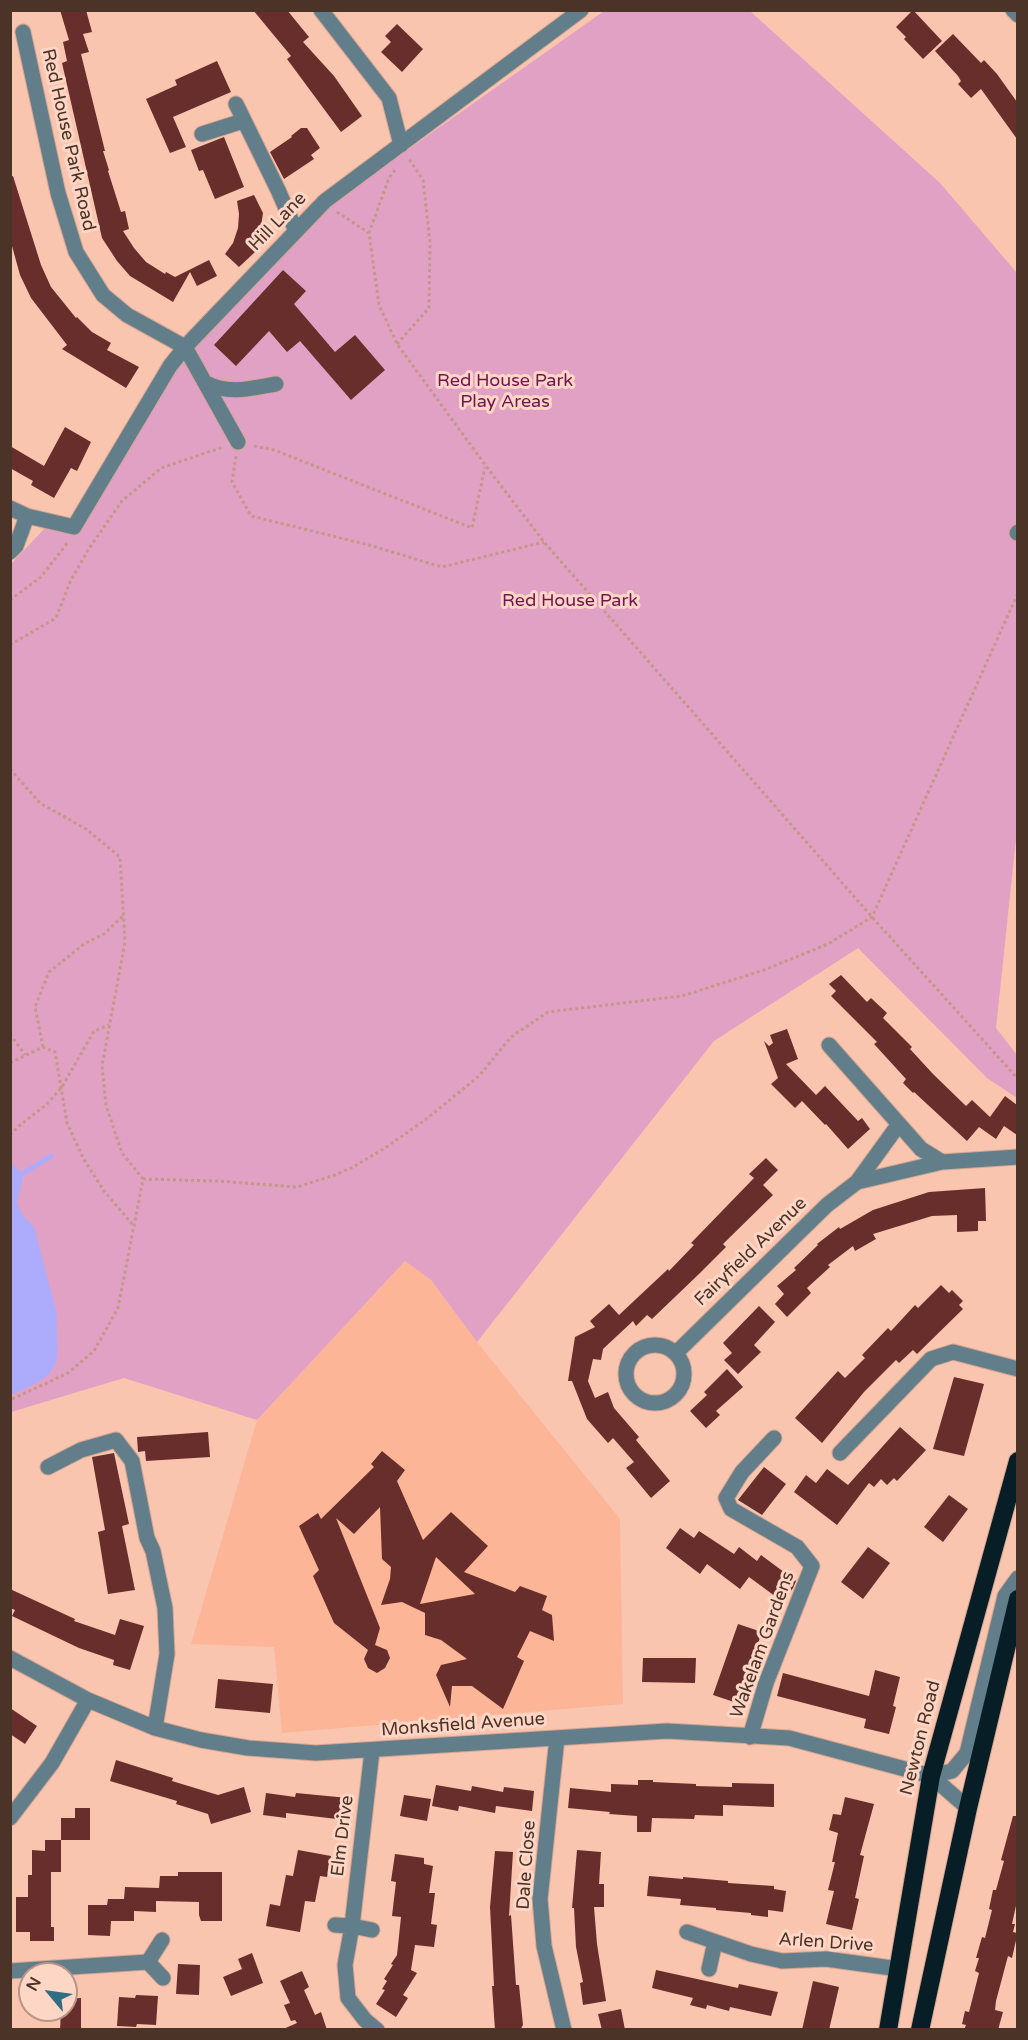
<!DOCTYPE html>
<style>
body{margin:0}
#map{position:relative;width:1028px;height:2040px;overflow:hidden;background:#f9c5af;font-family:"Varela Round",sans-serif}
canvas{display:block}
.frame{position:absolute;inset:0;border:12px solid #4c3327;pointer-events:none}
.north{position:absolute;left:18px;top:1962px;width:60px;height:60px;box-sizing:border-box;background:#fed6c5;border:2px solid #b79586;border-radius:50%;rotate:299deg;font-size:16px;font-weight:700;line-height:24px;text-align:center;color:#4c3327}
.north::after{content:'';display:block;margin:auto;width:21px;height:27px;background:#306e84;clip-path:polygon(50% 0,100% 100%,50% 72%,0 100%)}
</style>
<div id="map">
<canvas width="1028" height="2040"></canvas>
<div class="frame"></div>
<div class="north">N</div>
</div>
<script>
const c = document.querySelector('canvas').getContext('2d');
c.lineJoin = 'round';
function paint(path, color) { c.fillStyle = color; c.fill(path, 'evenodd'); }
function strokePath(path, color, width, dash) { c.strokeStyle = color; c.lineWidth = width; c.lineCap = dash ? 'butt' : 'round'; c.setLineDash(dash || []); c.stroke(path); }
function write(font, color, halo, rows, align = 'center') {
  c.font = font + ' "Varela Round",sans-serif'; c.lineWidth = 6; c.setLineDash([]); c.textBaseline = 'middle'; c.strokeStyle = halo; c.fillStyle = color; for (const [text, x, y, turn = 0] of rows) {
    c.save(); c.translate(x, y); c.rotate((+turn || 0) * Math.PI / 180); c.textAlign = isNaN(turn) ? turn : align; if (halo) c.strokeText(text, 0, 0); c.fillText(text, 0, 0); c.restore();
  }
}
paint(new Path2D(`
 M405,1261L431,1280L477,1342L620,1519L623,1704L282,1733L274,1647L191,1644L257,1420Z`), '#fcb596');
paint(new Path2D(`
 M604,11H750L940,183L1017,273L1018,820L996,1028L1017,1055V1098L987,1078L858,948L714,1041L477,1342L431,1280L405,1261L257,1420L124,1378L11,1412L10,565L47,526L79,532L182,361L328,206Z`), '#e1a1c5');
paint(new Path2D(`
 M10,1161L16,1168L24,1173L17,1203L23,1216L34,1227L57,1314C55,1329 59,1343 57,1357C54,1379 28,1387 11,1395Z`), '#adabfc');
strokePath(new Path2D(`
 M24,1173L51,1156`), '#adabfc', 5);
paint(new Path2D(`
 M60,10H86L92,32L83,34L89,52L81,54L105,151H103L109,170L108,171L121,212L125,211L129,229L123,231L134,248L146,262L165,274L166,272L175,277L209,260L217,276L197,286L190,272L173,302L130,276L117,261L102,238L62,63L67,61L63,42L69,40Z
 M253,10H287L309,37L303,42L334,76L362,116L341,132L287,59L291,56Z
 M913,10L942,41L923,59L904,39L906,37L896,27Z
 M397,24L423,49L402,72L381,52L391,42L385,36Z
 M953,34L981,63L984,60L997,74L1017,102V139L981,89L971,98L958,84L961,81L958,76L935,51Z
 M217,61L231,92L173,117L186,147L170,153L146,99L177,85L175,80Z
 M301,128H307L320,148L311,155L314,159L284,179L270,152L292,137L291,136Z
 M224,137L244,187L215,199L203,170L199,171L191,150Z
 M13,176L41,265L51,287L76,318L77,317L92,332L111,343L107,350L139,367L126,388L62,349L67,345L31,298L20,275L12,246L10,247V177Z
 M254,195L263,213L260,233L255,252L239,267L225,254L233,243L238,228L239,214L237,201Z
 M283,270L306,291L294,304L335,352L355,335L385,370L351,400L300,341L287,352L269,331L236,366L214,345Z
 M65,427L91,442L77,471L71,468L54,498L31,485L33,481L10,468V446L44,466Z
 M841,975L867,1002L871,998L887,1013L883,1018L912,1047L910,1049L933,1074L966,1106L972,1100L990,1117L1005,1096L1017,1105V1135L1004,1126L996,1139L979,1127L967,1141L914,1092L913,1093L903,1083L906,1079L874,1044L877,1042L831,996L836,991L829,984Z
 M787,1029L798,1059L786,1064L816,1095L825,1086L858,1121L862,1118L870,1129L848,1149L826,1124L825,1125L802,1101L795,1108L771,1084L778,1078L764,1041L769,1046L773,1043L770,1035Z
 M766,1158L778,1170L763,1185L773,1195L723,1244L726,1247L700,1273L652,1319L647,1315L636,1326L633,1321L603,1349L601,1360L593,1359L588,1381L595,1398L608,1392L614,1408L639,1437L636,1440L670,1481L651,1498L626,1468L634,1462L613,1438L608,1443L587,1419L572,1381H568L575,1337L595,1327L590,1321L609,1304L619,1315L668,1269L669,1271L694,1245L691,1243L754,1178L749,1174Z
 M985,1188L986,1221H978V1231L957,1232V1215L932,1216L873,1234L876,1239L855,1251L853,1246L828,1265L830,1267L807,1288L811,1293L787,1317L775,1304L784,1294L777,1286L796,1270L794,1268L818,1245L817,1244L839,1227L840,1229L873,1210L929,1192Z
 M941,1285L949,1293L952,1290L963,1301L959,1305L963,1309L917,1354L913,1350L899,1363L896,1360L864,1392L822,1443L795,1418L838,1371L845,1378L865,1358L862,1355L888,1328L891,1331L915,1305L918,1308Z
 M759,1306L775,1322L754,1345L761,1352L738,1374L724,1360L732,1353L723,1343Z
 M727,1369L743,1387L716,1411L720,1415L706,1428L690,1411L707,1395L704,1392Z
 M954,1377L984,1384L964,1456L933,1449Z
 M900,1427L926,1450L897,1481L894,1478L887,1485L881,1479L874,1487L869,1483L837,1525L794,1492L806,1475L816,1483L827,1469L848,1485Z
 M208,1432L210,1457L146,1461L145,1451L138,1452L137,1437Z
 M382,1451L405,1470L397,1481L423,1540L451,1512L488,1546L464,1572L515,1592L520,1586L547,1596L542,1610L552,1615L554,1641L530,1631L517,1657L524,1661L503,1709L472,1686H452L450,1707L436,1675L441,1665L467,1659L441,1640L425,1635V1613L402,1602L381,1605L390,1579L391,1567L382,1559L380,1507L354,1534L336,1518L380,1628L375,1645L387,1650L390,1658L385,1668L377,1673L368,1668L364,1659L368,1650L334,1623L313,1576L319,1570L299,1526L318,1513L321,1519L374,1467L371,1464ZM436,1557L458,1578L475,1594L420,1604Z
 M114,1453L129,1524L122,1526L135,1590L108,1594L98,1532L105,1530L92,1457Z
 M764,1467L786,1484L762,1515L738,1500Z
 M949,1495L968,1509L943,1542L924,1527Z
 M680,1528L694,1538L699,1531L734,1554L739,1547L757,1561L761,1555L796,1581L793,1588L783,1602L749,1577L740,1589L707,1564L700,1574L666,1548Z
 M868,1547L890,1563L863,1599L841,1582Z
 M10,1589L75,1619L74,1621L115,1635L120,1619L144,1626L130,1670L113,1665L114,1660L79,1648L12,1616L15,1610L10,1608Z
 M738,1624L762,1632L737,1703L713,1695Z
 M643,1658H696L695,1683L642,1682Z
 M875,1670L900,1677L893,1706L896,1707L889,1734L864,1728L866,1719L777,1696L783,1673L869,1696Z
 M218,1679L273,1684L270,1713L215,1708Z
 M10,1708L37,1726L25,1744L10,1734Z
 M116,1760L173,1778L172,1781L218,1795L244,1787L251,1812L211,1824L208,1814L176,1804L177,1801L110,1781Z
 M638,1780H653V1782L696,1784V1786L732,1787V1783L774,1784V1807L723,1805V1816L695,1815L694,1819L652,1818L651,1832H637V1816L609,1814L610,1812L568,1808L570,1788L611,1792V1784L638,1785Z
 M436,1785L471,1791L472,1786L503,1792L504,1787L534,1791L532,1811L496,1806L495,1813L459,1806L458,1811L432,1806Z
 M266,1793L295,1797L296,1793L348,1798L345,1820L286,1813V1818L263,1815Z
 M404,1795L431,1799L427,1821L400,1816Z
 M845,1797L874,1804L860,1855L864,1856L855,1898L859,1899L852,1930L826,1924L834,1891L828,1890L835,1862H832L838,1833L829,1830L833,1814L841,1815Z
 M75,1808H90V1840H61V1818H75Z
 M1013,1816H1017V1901L1012,1924H1015L1013,1932L1017,1933V1936L1012,1958L1008,1956L996,2001L995,2010L1003,2012L998,2030H964L966,2025L962,2024L965,2011L969,2012L979,1973L975,1971L979,1958H976L982,1937L985,1938L992,1910L989,1909L993,1890H996L1004,1861L1001,1860Z
 M45,1840H61V1872H51V1927H54V1941H30V1932H16V1897H28V1875H32V1850L45,1851Z
 M298,1850L331,1856L327,1877L320,1876L315,1902L305,1901L300,1932L266,1926L270,1904L280,1906L286,1875L293,1876Z
 M577,1850L601,1852L599,1884H604V1907H594L597,1944L606,2001L583,2005L580,1983L583,1982L576,1947L574,1908H572Z
 M495,1851L513,1852L509,1916L511,1915L516,1985H519L523,2025L520,2030H495L492,1986H494L490,1907Z
 M395,1854L424,1858V1864L433,1866L429,1893H435L431,1924L437,1925L434,1947L415,1945L411,1970L417,1973L403,1995L408,1998L396,2017L376,2004L385,1990L382,1989L387,1981L384,1979L393,1965L391,1964L397,1955L401,1917L392,1916L396,1882L391,1881Z
 M178,1872H222V1921H201L199,1915V1902L156,1901V1912L134,1911V1921H111L110,1936L88,1935V1905H107L108,1899H124L125,1887L159,1888L160,1876H178Z
 M649,1876L683,1879V1877L728,1881V1883L774,1886V1889L786,1891L783,1912L768,1910V1917L751,1915V1913L716,1910V1908L680,1905L681,1899L647,1896Z
 M252,1953L263,1983L231,1996L223,1977L242,1969L238,1959Z
 M178,1964L200,1965L199,1995L176,1994Z
 M656,1970L738,1988L739,1984L778,1992L771,2016L730,2007L729,2011L707,2005L706,2009L690,2005L693,1998L652,1988Z
 M302,1971L309,1987L304,1990L315,2015L321,2012L327,2030H281L297,2023L295,2020L291,2021L284,2005L290,2003L280,1981Z
 M813,1981L839,1987L829,2030H802Z
 M136,1995L158,1996L156,2025L137,2024L136,2027L117,2026L119,1997L135,1998Z
 M81,1998V2030H60L61,2010H66V1999Z
 M621,2009L625,2030H602L598,2014Z`), '#682e2b');
const minor = new Path2D(`
 M321,10L389,98L401,145
 M1013,10L1018,15
 M23,32L58,193L76,252L103,295L127,315L185,347L238,442
 M236,104L278,190L296,231
 M202,134L243,121
 M206,383C229,395 252,388 276,384
 M10,508L27,516L74,527L170,366L185,347L325,201L581,10
 M1017,533L1018,532
 M10,552L16,546L27,516
 M829,1045L921,1149L942,1162
 M857,1182L942,1162L1018,1157
 M626 1374a29 29 0 1 1 58 0a29 29 0 1 1-58 0Z
 M676,1353L827,1205L857,1182L899,1124
 M840,1453L931,1359L953,1352L1018,1369
 M48,1467L81,1450L116,1440L132,1461L147,1538L153,1551L165,1608L167,1654L155,1728
 M10,1658L88,1700L155,1728L201,1740L248,1748L316,1753L667,1731L789,1738L931,1776L968,1808
 M750,1737L766,1683L812,1566L797,1547L731,1509L726,1498L742,1472L774,1438
 M557,1738L540,1899L544,1946L564,2030
 M372,1751L352,1926L345,1965L348,1998L365,2020L377,2030
 M931,1776L952,1771L967,1753L1005,1596L1018,1578
 M10,1818L52,1763L88,1700
 M335,1925L352,1926L372,1930
 M687,1932L751,1954L782,1961L826,1959L899,1969
 M162,1940L148,1962L163,1978
 M709,1969L715,1942
 M10,1971L148,1962`);
const highway = new Path2D(`
 M888,2030L931,1776L1018,1461
 M920,2030L968,1808L1018,1599`);
strokePath(minor, '#d3a591', 17);
strokePath(highway, '#d3a591', 20);
strokePath(new Path2D(`
 M395,170L389,178L369,233L379,305L397,344L486,466L544,542L872,917L1018,1079
 M337,212L369,233
 M397,344L429,308L430,242L423,180L409,159
 M254,446L274,450L472,528L485,467
 M236,456L232,482L251,516L369,545L442,567L544,542
 M10,600L41,577L68,542
 M10,645L56,618L70,582L88,550L122,501L161,468L223,447
 M10,769L40,803L86,829L120,857L125,942L102,1066L106,1105L122,1153L143,1179L118,1308L94,1351L68,1373L10,1400
 M10,1034L25,1055
 M43,1047L35,1007L49,972L84,944L104,934L123,916
 M10,1063L43,1047L55,1052L67,1123L83,1158L104,1191L133,1225
 M10,1135L19,1126L47,1104L62,1087L94,1031L109,1025
 M143,1179L217,1181L297,1187L335,1175L353,1167L385,1148L425,1120L479,1076L511,1037L548,1012L682,996L764,970L828,944L872,917L1018,593`), '#c49886', 3, [3, 3]);
strokePath(minor, '#617e8a', 15);
strokePath(highway, '#071e27', 18);
write('18px', '#4c3327', '#fed6c5', [
 ["Red House Park Road",68,140,77],
 ["Hill Lane",278,222,-46],
 ["Fairyfield Avenue",751,1252,-44],
 ["Wakelam Gardens",763,1645,-70],
 ["Monksfield Avenue",463,1725,-4],
 ["Newton Road",921,1738,-76],
 ["Elm Drive",343,1836,-83],
 ["Dale Close",527,1865,-86],
 ["Arlen Drive",826,1943,4]
]);
write('18px', '#731355', '#fed6c5', [
 ["Red House Park",505,381],
 ["Play Areas",505,402],
 ["Red House Park",570,601]
]);
</script>
